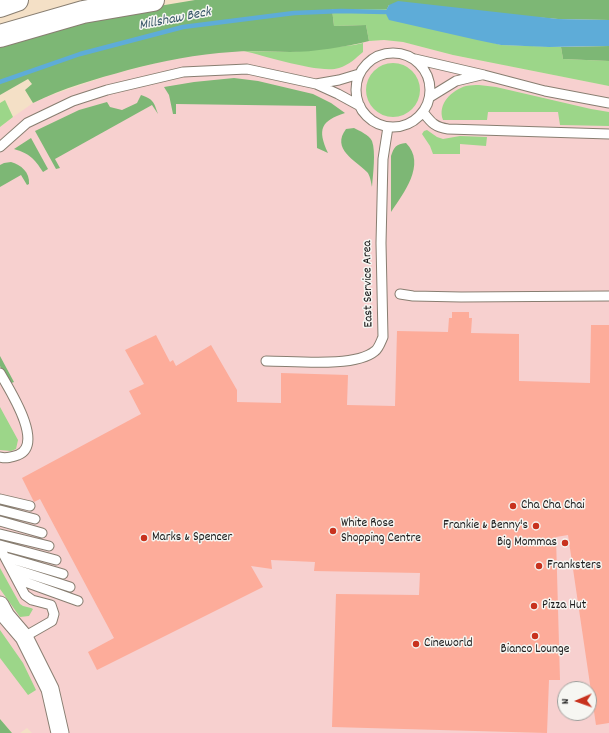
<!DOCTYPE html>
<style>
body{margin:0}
#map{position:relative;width:609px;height:733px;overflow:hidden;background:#f4e0c6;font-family:Dekko,sans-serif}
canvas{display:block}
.north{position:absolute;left:557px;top:681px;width:40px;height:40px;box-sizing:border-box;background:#f6f6f2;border:1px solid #9f9f9c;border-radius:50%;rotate:268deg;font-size:11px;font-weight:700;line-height:16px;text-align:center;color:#1c1c1c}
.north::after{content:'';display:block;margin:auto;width:14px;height:18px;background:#c8321e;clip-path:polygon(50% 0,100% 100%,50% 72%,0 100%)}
</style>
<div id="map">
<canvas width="609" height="733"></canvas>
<div class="north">N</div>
</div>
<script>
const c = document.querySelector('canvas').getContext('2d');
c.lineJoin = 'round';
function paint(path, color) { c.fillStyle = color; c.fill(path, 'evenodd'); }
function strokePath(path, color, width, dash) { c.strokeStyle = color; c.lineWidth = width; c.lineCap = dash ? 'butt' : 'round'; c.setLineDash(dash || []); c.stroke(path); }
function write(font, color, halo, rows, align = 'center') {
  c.font = font + ' Dekko,sans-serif'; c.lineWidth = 3; c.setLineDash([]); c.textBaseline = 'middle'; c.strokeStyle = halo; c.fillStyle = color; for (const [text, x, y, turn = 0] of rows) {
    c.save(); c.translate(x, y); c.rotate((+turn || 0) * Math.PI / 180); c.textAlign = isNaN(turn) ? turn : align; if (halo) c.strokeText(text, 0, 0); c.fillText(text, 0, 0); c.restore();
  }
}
paint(new Path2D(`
 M384,40L403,42L453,55L609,86V733H32L27,728L20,733H12L0,719V127L13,117L33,103L46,97L110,75L160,62L194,55L233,51L292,52L354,45L369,41ZM565,689H589V713H565Z`), '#f7d0cf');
paint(new Path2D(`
 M332,9H387L385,12L501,45L561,47L563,59L609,61V86L453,55L403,42L384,40L369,41L366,25L334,26Z
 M363,43V52C356,58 349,65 339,68C320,74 266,56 244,51L292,52L354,45Z
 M366 90a27 27 0 1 1 54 0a27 27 0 1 1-54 0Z
 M479,85L496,87L591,109L609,112V126L560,125L558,112H488L487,120H443C437,104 452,90 466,86C470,85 475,85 479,85Z
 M5,100L13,117L0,127V103Z
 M427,130L437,137L443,139L460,136L487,137L486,146L460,144V154H433L430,146L422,134L424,131Z
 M0,407L18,440L16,449L11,451L0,450Z
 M0,568L20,604L23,606L31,608L33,609L29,616L20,617L0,589Z
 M0,630L23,663L36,690L28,695L0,658Z`), '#9cd689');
paint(new Path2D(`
 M195,0H609V20L558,19L389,5L387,9H332L334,26L366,25L369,41C346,47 313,52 290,52C271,52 252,50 232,52C197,54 162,61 128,70C96,79 63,88 33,103L25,90L32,84L28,79L0,95V42L129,11Z
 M609,46V61L563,59L561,47Z
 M234,78L258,81L313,94L331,103L345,113C321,121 317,129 328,153L317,148L316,106L176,104V114H173L169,95L164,87L194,82Z
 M141,95C153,99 154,102 158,114L152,105L55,159L60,168L56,169L35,131L79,110L107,102L110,107L122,110L137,103Z
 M354,128C360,131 369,135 372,141C376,152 373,174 372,187C371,182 370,175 367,172C355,160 331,149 346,129Z
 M31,138L48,169L43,172C34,158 30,154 14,149Z
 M406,143C427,164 403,194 391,212V156C394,147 396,144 406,143Z
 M11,162C21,165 30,172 29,184L27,185L21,175L0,187V165L4,163Z
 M0,356L14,382L9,384L0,366Z
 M0,719L12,733H0Z`), '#7db775');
paint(new Path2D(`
 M398,1L558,19L609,20V46L549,47L501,45L477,40L389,20L385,12L389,5Z`), '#5eacd8');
strokePath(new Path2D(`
 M0,82L80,54L183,27L294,13L341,11L385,12`), '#5eacd8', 4.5);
paint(new Path2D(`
 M452,312H469V318H472L471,333L519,334V381L590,383L591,325H609V723L596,725L568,535L556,537L560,680H549L547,733L332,727L336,594L419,595L420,573L314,571L315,562L271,560L272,569L251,566L263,587L97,670L88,652L114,638L40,499L34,502L22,478L141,414L129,391L144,384L125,350L156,335L170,362L173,360L176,366L211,345L237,390V402L281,403V373L348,375L347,405L395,406L397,331L448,332L449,318H452Z`), '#fdac9a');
const service = new Path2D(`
 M356 90a37 37 0 1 1 74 0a37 37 0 1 1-74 0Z
 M415,59L484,75L545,91L609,103
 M316,84L339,80L359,74
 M430,97L456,81L481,75
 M423,112C431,122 434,127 448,129L609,134
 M0,147L27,123L73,101L107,90L183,72L247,69L316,84L338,94L360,106
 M400,294L413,296L461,297L609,296
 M266,361C294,361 355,368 375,351C379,348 381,341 383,337L381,243L383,159L388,127
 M0,373C9,389 45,444 18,455C12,457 6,459 0,457
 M0,499L30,506
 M0,510L35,519
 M0,521L42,533
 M0,534L49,546
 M0,545L56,560
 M0,548L25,595L32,600L51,605L54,614L52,621L24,637
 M5,557L63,574
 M11,568L70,587
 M17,579L78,601`);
const minor = new Path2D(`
 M0,605L6,616L24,637L50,689L60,733`);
const trunk = new Path2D(`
 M0,6L17,0
 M0,36L83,12L153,0`);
strokePath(service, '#887e71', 11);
strokePath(minor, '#887e71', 19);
strokePath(trunk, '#887e71', 24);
strokePath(service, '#fff', 9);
strokePath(minor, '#fff', 17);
strokePath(trunk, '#fff', 22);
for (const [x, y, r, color] of [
 [513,506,4,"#c8321e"],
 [536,526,4,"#c8321e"],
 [333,531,4,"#c8321e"],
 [144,538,4,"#c8321e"],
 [565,543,4,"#c8321e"],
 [539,566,4,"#c8321e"],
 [534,606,4,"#c8321e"],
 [535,636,4,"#c8321e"],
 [416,644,4,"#c8321e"]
]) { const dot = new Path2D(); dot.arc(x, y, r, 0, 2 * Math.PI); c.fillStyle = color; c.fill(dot); strokePath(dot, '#f6f6f2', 1.5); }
write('13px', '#1c1c1c', '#f6f6f2', [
 ["East Service Area",369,284,-91]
]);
write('13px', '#1c1c1c', '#f6f6f2', [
 ["Cha Cha Chai",521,506],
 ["White Rose",341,524],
 ["Shopping Centre",341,539],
 ["Frankie & Benny's",528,526,"right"],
 ["Marks & Spencer",152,538],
 ["Big Mommas",557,543,"right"],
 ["Franksters",547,566],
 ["Pizza Hut",542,606],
 ["Cineworld",424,644],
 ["Bianco Lounge",535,650,"center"]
], 'left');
write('italic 14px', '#365667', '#f6f6f2', [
 ["Millshaw Beck",175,20,-11]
]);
</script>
